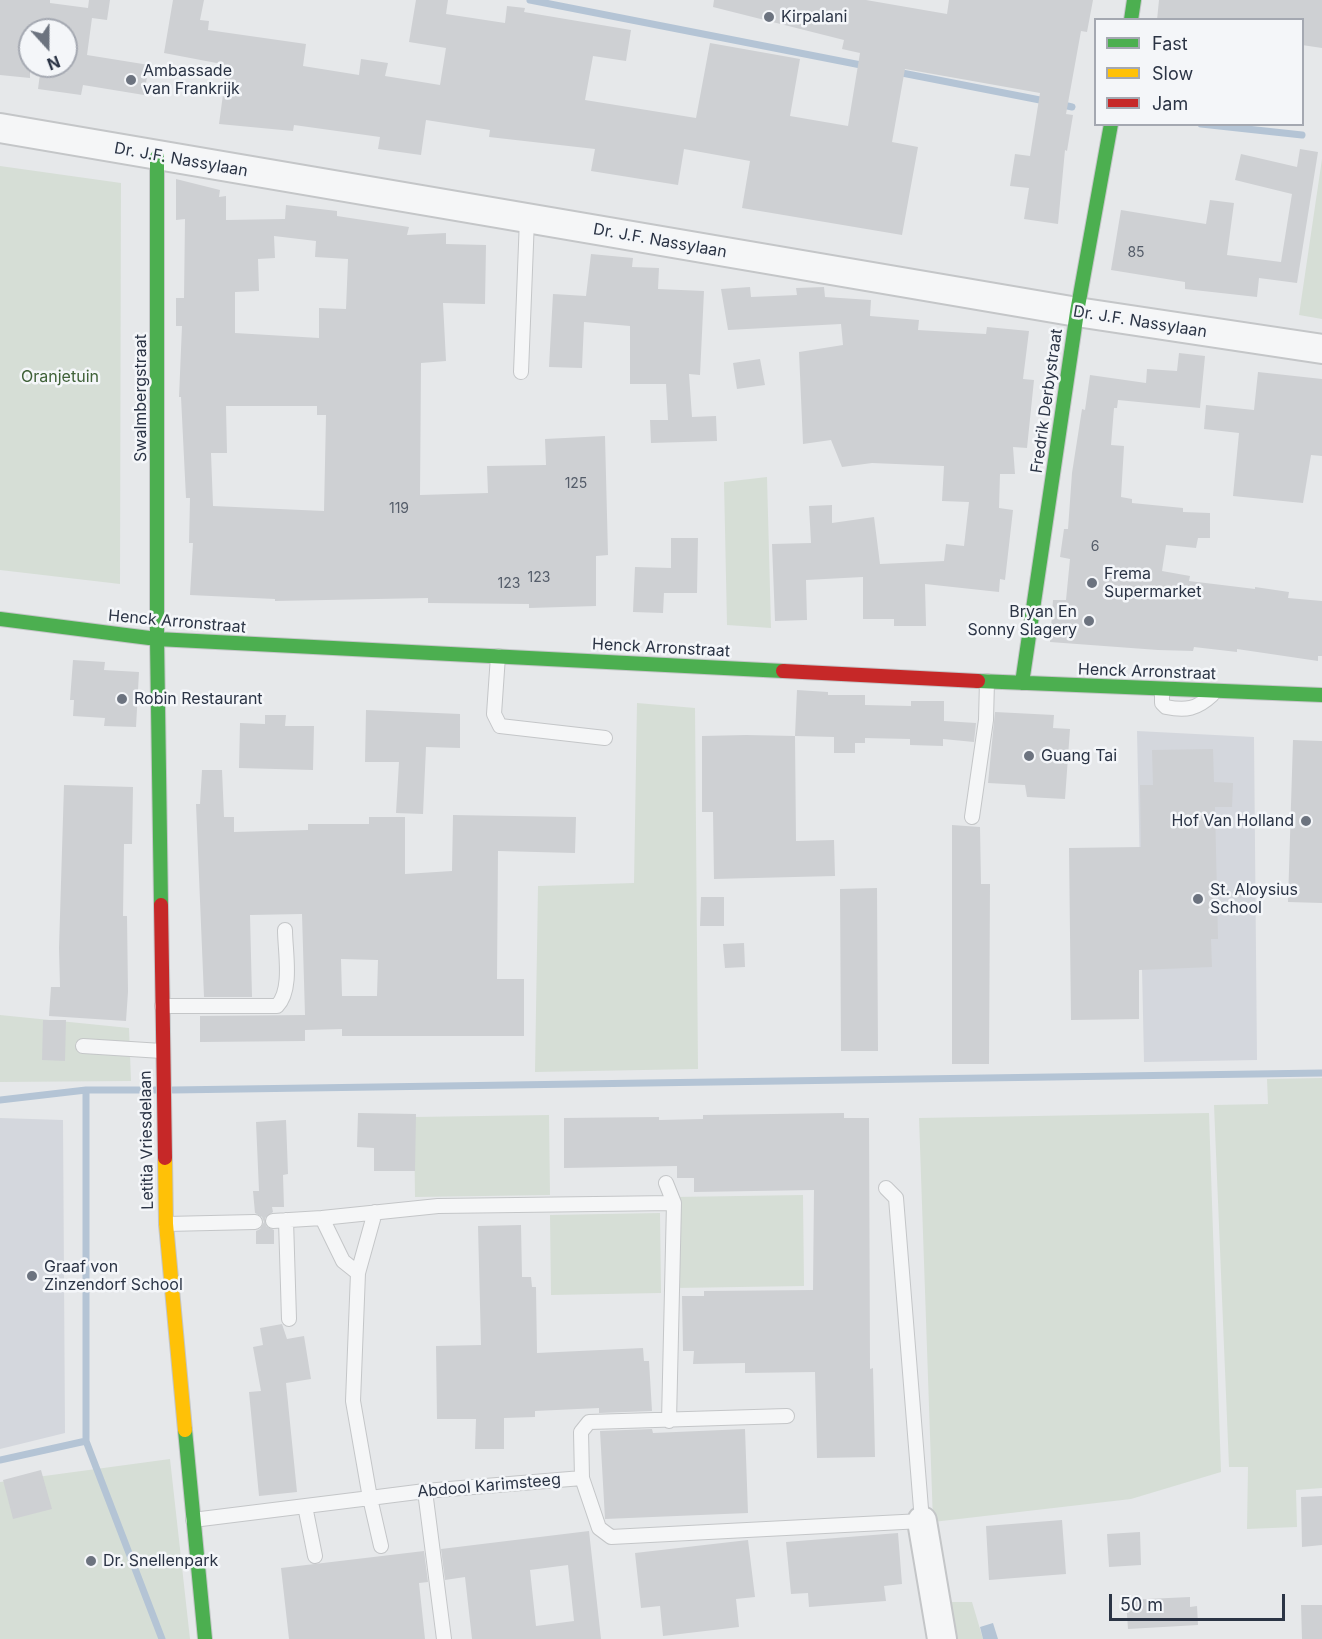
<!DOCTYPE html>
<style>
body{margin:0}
#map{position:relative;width:1322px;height:1639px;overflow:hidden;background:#e6e8ea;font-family:Inter,sans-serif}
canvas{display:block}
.legend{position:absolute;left:1094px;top:18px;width:210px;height:108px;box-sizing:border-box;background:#f4f6f9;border:2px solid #a4a8b1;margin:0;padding:8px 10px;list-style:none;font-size:18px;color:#2b3445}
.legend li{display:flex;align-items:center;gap:12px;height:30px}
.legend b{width:30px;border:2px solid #a4a8b1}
.north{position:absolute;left:18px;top:18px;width:60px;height:60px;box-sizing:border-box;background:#f4f6f9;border:2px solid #a4a8b1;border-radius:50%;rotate:159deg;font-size:16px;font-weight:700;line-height:24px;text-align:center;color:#2b3445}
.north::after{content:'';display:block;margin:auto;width:21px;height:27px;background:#6c737f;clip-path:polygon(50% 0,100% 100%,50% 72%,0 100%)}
.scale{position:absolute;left:1109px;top:1594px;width:176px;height:27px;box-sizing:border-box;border:3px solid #2b3445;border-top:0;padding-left:8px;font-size:18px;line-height:21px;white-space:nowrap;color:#2b3445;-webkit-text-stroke:4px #f4f6f9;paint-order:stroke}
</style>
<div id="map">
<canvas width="1322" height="1639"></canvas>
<ul class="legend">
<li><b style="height:8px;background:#4caf50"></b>Fast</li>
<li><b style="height:8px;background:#ffc107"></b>Slow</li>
<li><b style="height:8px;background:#c62828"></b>Jam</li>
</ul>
<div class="north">N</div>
<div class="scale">50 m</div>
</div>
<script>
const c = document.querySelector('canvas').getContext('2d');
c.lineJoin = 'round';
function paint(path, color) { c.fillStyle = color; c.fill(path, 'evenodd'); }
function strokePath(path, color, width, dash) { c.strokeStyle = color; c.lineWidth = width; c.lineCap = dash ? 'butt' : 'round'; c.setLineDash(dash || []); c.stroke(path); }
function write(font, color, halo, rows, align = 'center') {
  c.font = font + ' Inter,sans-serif'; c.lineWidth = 5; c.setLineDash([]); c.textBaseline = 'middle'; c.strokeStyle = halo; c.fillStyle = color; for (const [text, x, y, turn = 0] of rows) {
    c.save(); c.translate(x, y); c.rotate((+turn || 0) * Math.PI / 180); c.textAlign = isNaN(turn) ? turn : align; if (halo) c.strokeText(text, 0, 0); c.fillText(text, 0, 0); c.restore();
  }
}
paint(new Path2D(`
 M1137,731L1254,737L1257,1060L1144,1062Z
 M0,1118L63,1120L65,1433L0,1449Z`), '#d4d7dd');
paint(new Path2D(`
 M1322,159V319L1299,315Z
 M0,166L121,183L120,584L0,570Z
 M767,477L771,628L727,625L724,482Z
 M637,703L695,708L698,1069L535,1072L538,886L634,883Z
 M0,1015L129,1028L131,1081L0,1082Z
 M1322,1078V1488L1296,1490L1297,1527L1247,1529L1248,1467H1229L1214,1105L1268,1104L1267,1079Z
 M1209,1113L1221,1472L1131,1499L933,1522L919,1118Z
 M549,1115L550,1195L415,1197L414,1117Z
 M803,1195L804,1286L675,1288L674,1197Z
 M660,1213L661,1293L551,1295L550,1215Z
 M170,1459L190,1639H0V1482Z
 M945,1602H972L983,1639H954Z`), '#d6ded6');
paint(new Path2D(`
 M993,1623L998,1639H983L980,1627Z`), '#b4c4d5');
strokePath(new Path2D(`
 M530,0L866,66
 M897,72L1045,101
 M1059,104L1072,107
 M1201,124L1302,135
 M86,1090V1441L162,1639
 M173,1090L1322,1073
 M0,1100L86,1090H156
 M0,1460L86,1441`), '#b4c4d5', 7);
paint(new Path2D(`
 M0,0H50V3L88,8L89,0H110L107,20L92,18L87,55L149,65L144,95L83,85L81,95L38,89L41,66H66V30H30V78L0,75Z
 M173,0H204L200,20L209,21L208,30L306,44L303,66L359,75L361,59L388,63L385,76L440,85L446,48L409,42L416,0H448L446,14L505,23L507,6L525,8L524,12L631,30L626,61L593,56L585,100L696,118L710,43L800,59L790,116L848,126L860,53L842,49L844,40L713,7L714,0H866L947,14L949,0H1093L1087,32L1081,31L1066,114L1073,115L1067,151L1065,150L1058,224L1024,219L1029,188L1010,186L1015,154L1030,156L1040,93L905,69L892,142L918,147L902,235L742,208L750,161L684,149L678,185L591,171L595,149L489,137L490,130L426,120L421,155L378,149L380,137L294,125L293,131L219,124L227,65L164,53Z
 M1159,0H1322V48L1302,45V20H1157Z
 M1300,149L1318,152L1297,283L1259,278L1257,297L1185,289V282L1111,270L1121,210L1206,224L1210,200L1234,203L1227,255L1281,262L1292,194L1235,180L1241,154L1297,167Z
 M176,179L220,190L219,197L226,196V220L285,219L286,205L337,211V216L409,227L407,235L446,233V244L486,245L485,304L443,303L446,361L421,363L420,495L488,493L487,466L546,465L545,439L605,436L608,555L596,556V606L529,608V604L428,603V598L275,601V599L190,595L193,543H189L190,498H186L181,397H179L182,326H176V298H184L185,219L176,220ZM274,236L316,241L315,257L348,259L346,309L319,308V338L235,333V292L259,291L258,259L275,258ZM226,406H317V415H326L324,511L213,506L211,453H227Z
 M591,254L633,258L632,267L659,268L658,289L704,291L700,375L689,374L692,417L716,416L717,441L651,443L650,420H668L666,384H630V326L584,322L582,368L549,367L553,294L586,296Z
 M750,287L751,297L797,295L796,288L824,287L825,297L871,300L870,316L919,320L918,330L986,334L987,327L1029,331L1023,379L1034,380L1027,448L1013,447L1015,474H1000L999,508L1013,510L1005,580L1000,579L999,592L925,584L926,626H894V619H863V577L806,580L807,620L775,621L772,544L811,543L809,506L832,505V523L874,517L880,564L944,561L946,544L964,546L969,502L942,501L944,466L872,463L842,467L831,440L803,444L799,352L843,345L841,324L728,330L721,289Z
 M1179,353L1205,356L1200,408L1118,400L1117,408H1114L1111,445L1124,446L1121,497L1132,499V503L1183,508V512L1210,513V538H1198L1196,548L1166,545L1162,571L1190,576L1189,581L1255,589V587L1289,592L1288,598L1322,601V656H1318V661L1237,649V652L1194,647L1193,651L1158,650L1050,642L1053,600H1066L1070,559L1060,557L1064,529H1068L1072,473L1082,409L1085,410L1090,375L1146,383L1147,369L1177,371Z
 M760,359L765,385L737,389L733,363Z
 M1258,372L1322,379V456L1311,455L1303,503L1233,496L1239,433L1204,429L1206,405L1254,410Z
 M671,538H698L697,593H664L663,613L633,612L635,567L671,568Z
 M73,660L105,662L104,670L139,672L136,727L104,726L105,718L73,716L74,700H70Z
 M797,690L828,692V695H865V705L911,706V701H944V721L976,723L974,742L943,739V746L910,745V739L865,738V743H855V753H834V737L795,736Z
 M366,710L460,714V748L426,747L423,814L396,813L399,762H365Z
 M995,712L1054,715L1053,728L1070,729L1065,799L1027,797L1025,785L988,783Z
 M265,715H286L285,726H314L313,770L239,768L240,723L265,724Z
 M746,735L795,736L796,841L834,840L835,876L714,879L713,812H702V736Z
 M1293,740L1322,741V903L1288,902Z
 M1213,749L1214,782L1233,783L1232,807H1215L1218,939H1211L1212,967L1139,970V1019L1071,1020L1069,848L1141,847L1140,785H1153L1152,750Z
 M202,770H222L224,817H234V832L308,830V824H369V817H405V874L452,871L453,815L576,817L575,853L498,851L497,979H524V1036H342V1029L305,1030V1027V1041L200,1042V1016L305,1015L302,914L250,915L252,997H204L196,804H200ZM341,959L378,960L377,996H342Z
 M64,785L133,787L132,844H124L123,916H127L128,992L126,1021L49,1016L51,987H60L59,948Z
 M952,825L980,827L981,884H990L989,1064H952Z
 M877,888L878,1051H841L840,889Z
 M701,897H724V926H700Z
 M744,943L745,967L725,968L723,944Z
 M43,1020H66L65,1061L42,1060Z
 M358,1113L416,1114L415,1171H374V1148L357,1147Z
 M844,1113V1118H869L870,1369L873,1368L875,1457L817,1458L815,1372L745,1373V1363L693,1364L694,1351H683L682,1296H704V1291L813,1290L814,1190L694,1192V1178H677V1166L564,1168V1118L659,1117V1120L703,1119V1115Z
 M286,1120L288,1174L283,1175L284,1207H272L273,1212L265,1218L266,1226L274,1230V1244H256V1231L260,1229L264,1222L262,1217L255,1213L253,1191H259L256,1122Z
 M521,1225L522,1277H531L532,1287H536L537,1353L643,1348L644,1361H649L652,1411L599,1413V1408L535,1411V1417L504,1418V1449H475L476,1419H437L436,1346L481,1345L478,1226Z
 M282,1324L287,1339L304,1336L311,1379L286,1383L297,1492L259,1496L249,1392L261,1391L253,1347L263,1345L260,1328Z
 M652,1429L653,1433L745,1429L748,1513L605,1519L600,1431Z
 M41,1470L52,1509L13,1519L3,1480Z
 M1322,1496V1545L1302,1547L1301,1497Z
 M1062,1520L1066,1574L989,1580L986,1526Z
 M589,1531L601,1639H472L465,1577L445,1580L441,1549ZM568,1565L574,1621L536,1626L530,1570Z
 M1140,1532L1141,1565L1109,1567L1107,1534Z
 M898,1533L902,1584L884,1586L886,1601L809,1607L808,1593L791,1594L786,1542Z
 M748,1540L755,1597L736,1599L739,1627L663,1636L660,1606L641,1608L635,1553Z
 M424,1551L428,1582L419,1583L425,1639H289L281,1568Z
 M1190,1597V1607L1197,1606L1198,1625L1128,1629L1126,1600Z
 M1301,1605H1322V1639H1302Z`), '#ced0d3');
const lane = new Path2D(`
 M521,372L527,219
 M498,656L494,714L500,726L605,738
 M1162,689V703L1166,707C1186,711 1197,709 1212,695
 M972,817L986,720L987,681
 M162,1006H277C293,990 285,951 285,930
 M83,1046L162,1051
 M666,1183L674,1203L669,1421
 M322,1218L438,1206L674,1203
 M286,1220L289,1319
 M273,1221L322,1218L343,1261L358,1273L353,1401L370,1498L425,1491L582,1478L599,1528L611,1537L922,1521L896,1198L886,1188
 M166,1224L255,1222
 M358,1273L375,1212
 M582,1478L581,1432L589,1422L787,1416
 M425,1491L444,1639
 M305,1506L315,1556
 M193,1520L370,1498L381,1546`);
const street = new Path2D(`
 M0,128L1077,312L1322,349
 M922,1521L942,1639`);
const fast = new Path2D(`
 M1131,20L1134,0
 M157,157V639L161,905
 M0,619L157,639L783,671
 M978,681L1322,695
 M1022,683L1077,312L1111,124
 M185,1430L205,1639`);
const slow = new Path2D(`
 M165,1158L166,1224L185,1430`);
const jam = new Path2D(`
 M783,671L978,681
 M161,905L165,1158`);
strokePath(lane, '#c4c6c8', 16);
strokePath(street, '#c4c6c8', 32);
strokePath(fast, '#c4c6c8', 16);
strokePath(slow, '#c4c6c8', 16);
strokePath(jam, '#c4c6c8', 16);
strokePath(lane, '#f5f6f7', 14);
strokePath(street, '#f5f6f7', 28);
strokePath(fast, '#4caf50', 14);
strokePath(slow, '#ffc107', 14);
strokePath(jam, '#c62828', 14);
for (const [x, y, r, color] of [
 [769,17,6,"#6c737f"],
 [131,80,6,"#6c737f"],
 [1092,583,6,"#6c737f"],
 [1089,621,6,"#6c737f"],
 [122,699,6,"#6c737f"],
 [1029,756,6,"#6c737f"],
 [1306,821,6,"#6c737f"],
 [1198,899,6,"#6c737f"],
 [32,1276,6,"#6c737f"],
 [91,1561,6,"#6c737f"]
]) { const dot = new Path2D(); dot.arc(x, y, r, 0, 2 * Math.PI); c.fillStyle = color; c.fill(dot); strokePath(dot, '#f4f6f9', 2); }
write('14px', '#545c69', null, [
 ["85",1136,253],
 ["125",576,484],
 ["119",399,509],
 ["6",1095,547],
 ["123",539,578],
 ["123",509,584]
]);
write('16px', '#2b3445', '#f4f6f9', [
 ["Kirpalani",781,17],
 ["Ambassade",143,71],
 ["van Frankrijk",143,89],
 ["Frema",1104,574],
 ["Supermarket",1104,592],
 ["Bryan En",1077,612,"right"],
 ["Sonny Slagery",1077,630,"right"],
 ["Robin Restaurant",134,699],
 ["Guang Tai",1041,756],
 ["Hof Van Holland",1294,821,"right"],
 ["St. Aloysius",1210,890],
 ["School",1210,908],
 ["Graaf von",44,1267],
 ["Zinzendorf School",44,1285],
 ["Dr. Snellenpark",103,1561]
], 'left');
write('16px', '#2b3445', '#f4f6f9', [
 ["Dr. J.F. Nassylaan",181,160,10],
 ["Dr. J.F. Nassylaan",660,241,10],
 ["Dr. J.F. Nassylaan",1140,322,9],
 ["Swalmbergstraat",141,398,-90],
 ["Fredrik Derbystraat",1047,401,-82],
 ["Henck Arronstraat",177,622,5],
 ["Henck Arronstraat",661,648,3],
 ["Henck Arronstraat",1147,672,2],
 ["Letitia Vriesdelaan",147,1140,-91],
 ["Abdool Karimsteeg",489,1486,-5]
]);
write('16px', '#3f6138', '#f4f6f9', [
 ["Oranjetuin",60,377]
]);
</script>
